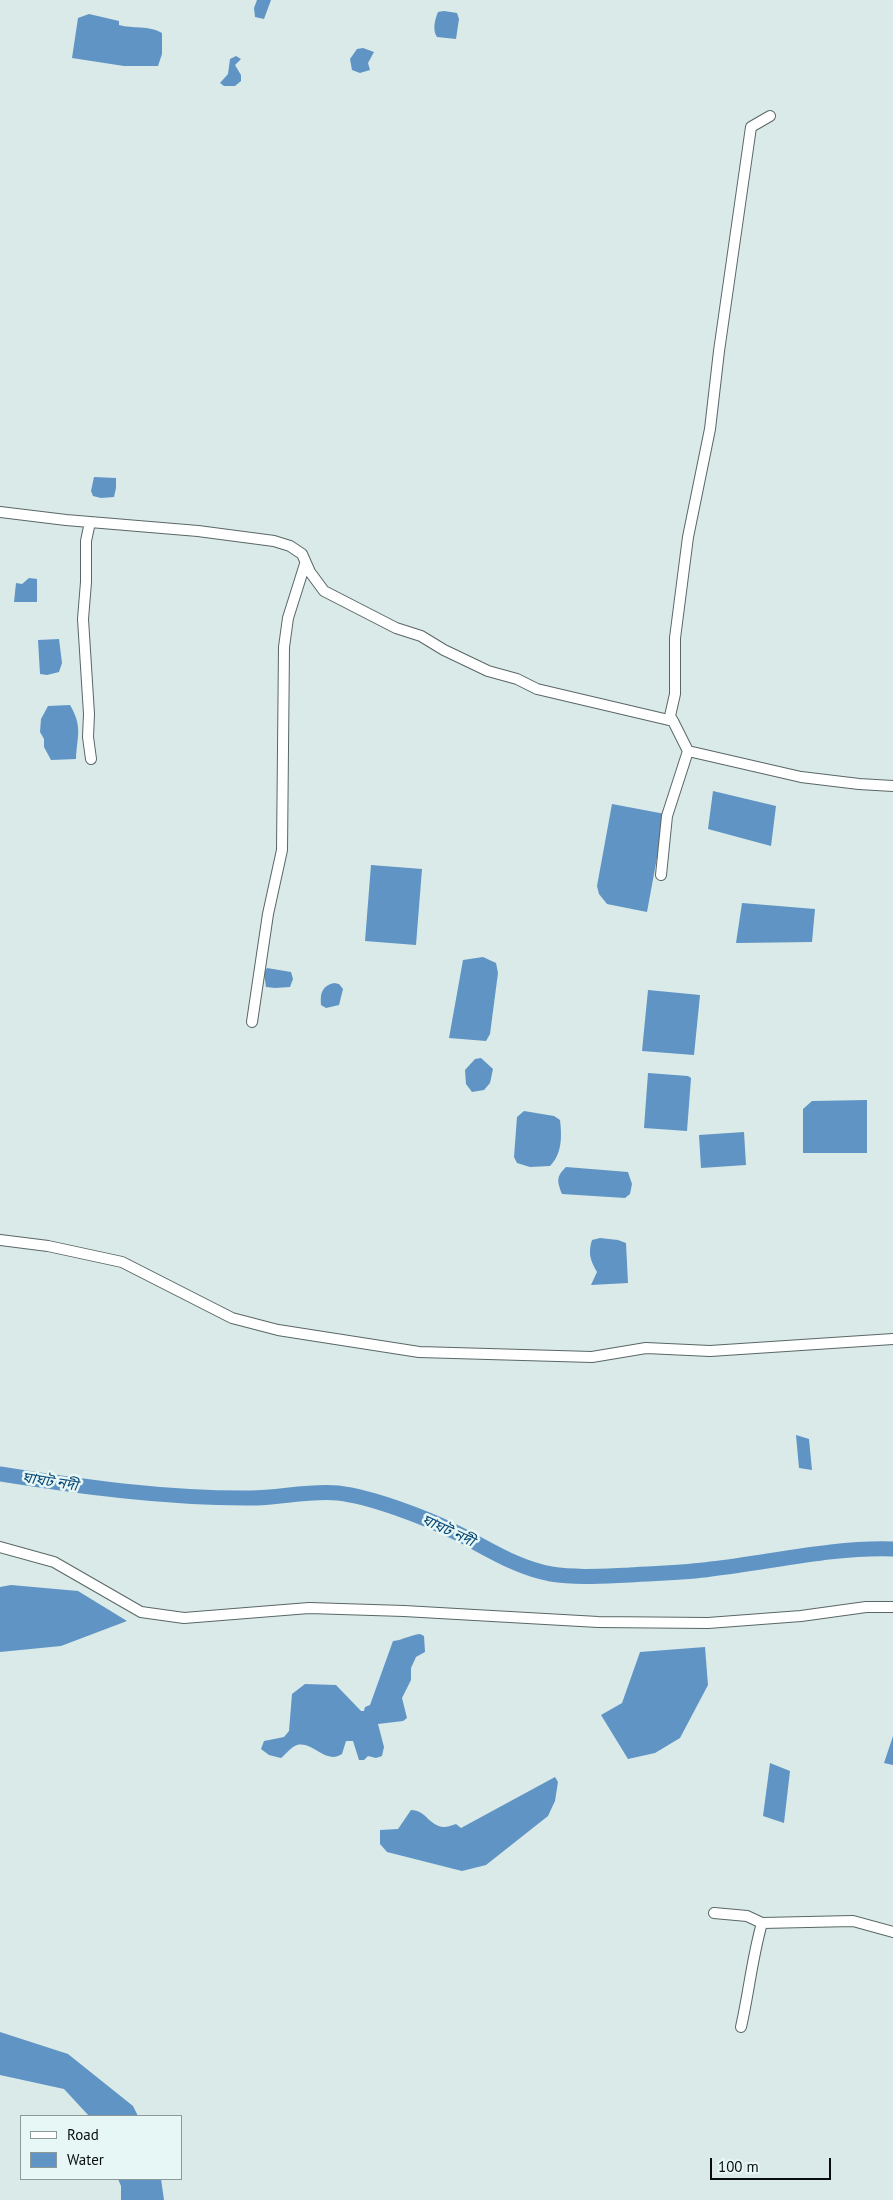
<!DOCTYPE html>
<meta charset="utf-8">
<style>
body{margin:0}
#map{position:relative;width:893px;height:2200px;overflow:hidden;background:#d9eae8;font-family:"PT Sans",sans-serif}
canvas{display:block}
.legend{position:absolute;left:20px;top:2115px;width:162px;height:65px;box-sizing:border-box;background:#e6f7f5;border:1px solid #8d9998;margin:0;padding:6px 9px;list-style:none;font-size:15px;color:#080d0d}
.legend li{display:flex;align-items:center;gap:10px;height:25px}
.legend b{width:25px;border:1px solid #8d9998}
.scale{position:absolute;left:710px;top:2158px;width:121px;height:22px;box-sizing:border-box;border:2px solid #080d0d;border-top:0;padding-left:6px;font-size:15px;line-height:18px;white-space:nowrap;color:#080d0d;-webkit-text-stroke:4px #e6f7f5;paint-order:stroke}
</style>
<div id="map">
<canvas width="893" height="2200"></canvas>
<ul class="legend">
<li><b style="height:6px;background:#fff"></b>Road</li>
<li><b style="height:14px;background:#5f94c5"></b>Water</li>
</ul>
<div class="scale">100 m</div>
</div>
<script>
const c = document.querySelector('canvas').getContext('2d');
c.lineJoin = 'round';
function paint(path, color) { c.fillStyle = color; c.fill(path, 'evenodd'); }
function strokePath(path, color, width, dash) { c.strokeStyle = color; c.lineWidth = width; c.lineCap = dash ? 'butt' : 'round'; c.setLineDash(dash || []); c.stroke(path); }
function write(font, color, halo, rows, align = 'center') {
  c.font = font + ' "PT Sans","Noto Sans Bengali",sans-serif'; c.lineWidth = 5; c.setLineDash([]); c.textBaseline = 'middle'; c.strokeStyle = halo; c.fillStyle = color; for (const [text, x, y, turn = 0] of rows) {
    c.save(); c.translate(x, y); c.rotate((+turn || 0) * Math.PI / 180); c.textAlign = isNaN(turn) ? turn : align; if (halo) c.strokeText(text, 0, 0); c.fillText(text, 0, 0); c.restore();
  }
}
paint(new Path2D(`
 M257,0H271L264,19L255,17L254,8Z
 M444,11L457,13L459,19L456,39L437,37C432,30 435,19 438,12Z
 M89,14L119,21V25C133,29 149,25 162,33V54L158,66H124L72,58L78,18Z
 M363,48L374,52L368,63L370,70L360,73L352,70L350,59L357,49Z
 M236,56L241,59L235,65L241,75V81L235,86H224L220,83L228,74L230,59Z
 M94,477L116,478V488L114,497L101,498L93,496L91,491Z
 M29,578L37,579V602H14L16,583L22,584Z
 M59,639L62,663L59,672L47,675L40,674L38,640Z
 M70,705C83,727 77,736 76,759L51,760L44,747V739L40,732L41,719L48,706Z
 M713,791L776,806L771,846L708,829Z
 M612,804L665,814L647,912L607,904L599,894L597,886Z
 M371,865L422,869L416,945L365,941Z
 M742,903L815,909L812,942L736,943Z
 M483,957L496,963L498,973L490,1034L486,1041L449,1038L463,960Z
 M267,968L291,972L293,979L290,987L275,988L266,987L264,973Z
 M334,983L339,984L343,989L339,1005L326,1008L321,1005C320,993 322,986 334,983Z
 M648,990L700,995L694,1055L642,1051Z
 M481,1058L493,1069L490,1083L484,1090L472,1092L466,1084L465,1070L475,1059Z
 M648,1073L688,1076L691,1078L687,1131L644,1128Z
 M867,1100V1153H803V1109L812,1101Z
 M524,1111L554,1116L560,1120C562,1137 562,1154 550,1166L530,1167L517,1163L514,1157L517,1117Z
 M744,1132L746,1165L701,1168L699,1135Z
 M566,1167L628,1172L632,1184L630,1194L625,1198L562,1194C557,1181 556,1177 566,1167Z
 M600,1238L618,1240L626,1243L628,1283L591,1285L597,1272C590,1260 588,1253 592,1240Z
 M796,1435L809,1439L812,1470L799,1468Z
 M11,1585L78,1591L127,1621L61,1646L0,1652V1587Z
 M420,1634L424,1636L425,1652L416,1657L411,1668V1680L402,1698L407,1718L403,1721L378,1724L384,1747L382,1756L376,1758L368,1756L364,1760H359L353,1741H346L342,1754C325,1765 314,1741 297,1745C291,1747 286,1754 281,1758L269,1755L261,1749L264,1741L284,1737L289,1731L292,1694L305,1684L336,1685L361,1711H364L365,1707L370,1705L393,1641C403,1640 410,1635 420,1634Z
 M705,1647L708,1685L680,1738L655,1753L628,1759L601,1715L622,1703L640,1652Z
 M893,1736V1765L884,1763Z
 M770,1763L790,1771L784,1823L763,1816Z
 M555,1777L558,1782L555,1801L548,1816L486,1865L462,1871L387,1852L380,1844V1830L398,1829L411,1810C426,1810 429,1826 444,1827C448,1827 452,1825 456,1824L461,1828Z
 M0,2032L68,2054L133,2106L138,2116H89L64,2089L0,2075Z
 M118,2179H161L164,2200H121V2186Z`), '#5f94c5');
strokePath(new Path2D(`
 M0,1474C82,1487 163,1498 246,1498C276,1499 307,1490 338,1493C372,1497 424,1517 455,1532C486,1547 516,1568 551,1574C576,1578 603,1576 629,1575C656,1573 684,1573 711,1569C772,1562 832,1547 893,1549`), '#5f94c5', 15);
const minor = new Path2D(`
 M0,512L66,520L198,531L274,541L290,546L302,554L310,572L324,591L396,628L421,636L444,650L488,671L517,679L537,689L673,721L688,751L801,777L859,784L893,786
 M90,522L86,541V582L83,619L89,714L88,737L91,759
 M673,721L670,716L675,694V638L688,537L710,429L719,351L751,127L770,116
 M661,875L667,816L688,751
 M252,1022L268,914L282,850L284,647L288,618L305,564
 M0,1240L48,1246L122,1262L232,1318L278,1330L419,1352L592,1357L646,1348L710,1351L893,1339
 M0,1547L54,1562L141,1612L184,1618L309,1608L404,1611L598,1622L708,1623L801,1616L866,1607H893
 M714,1913L747,1916L762,1923L853,1921L893,1932
 M741,2027C749,1992 752,1958 762,1923`);
strokePath(minor, '#596766', 12);
strokePath(minor, '#fff', 10);
write('italic 15px', '#074775', '#e6f7f5', [
 ["ঘাঘট নদী",50,1482,9],
 ["ঘাঘট নদী",448,1531,25]
]);
</script>
